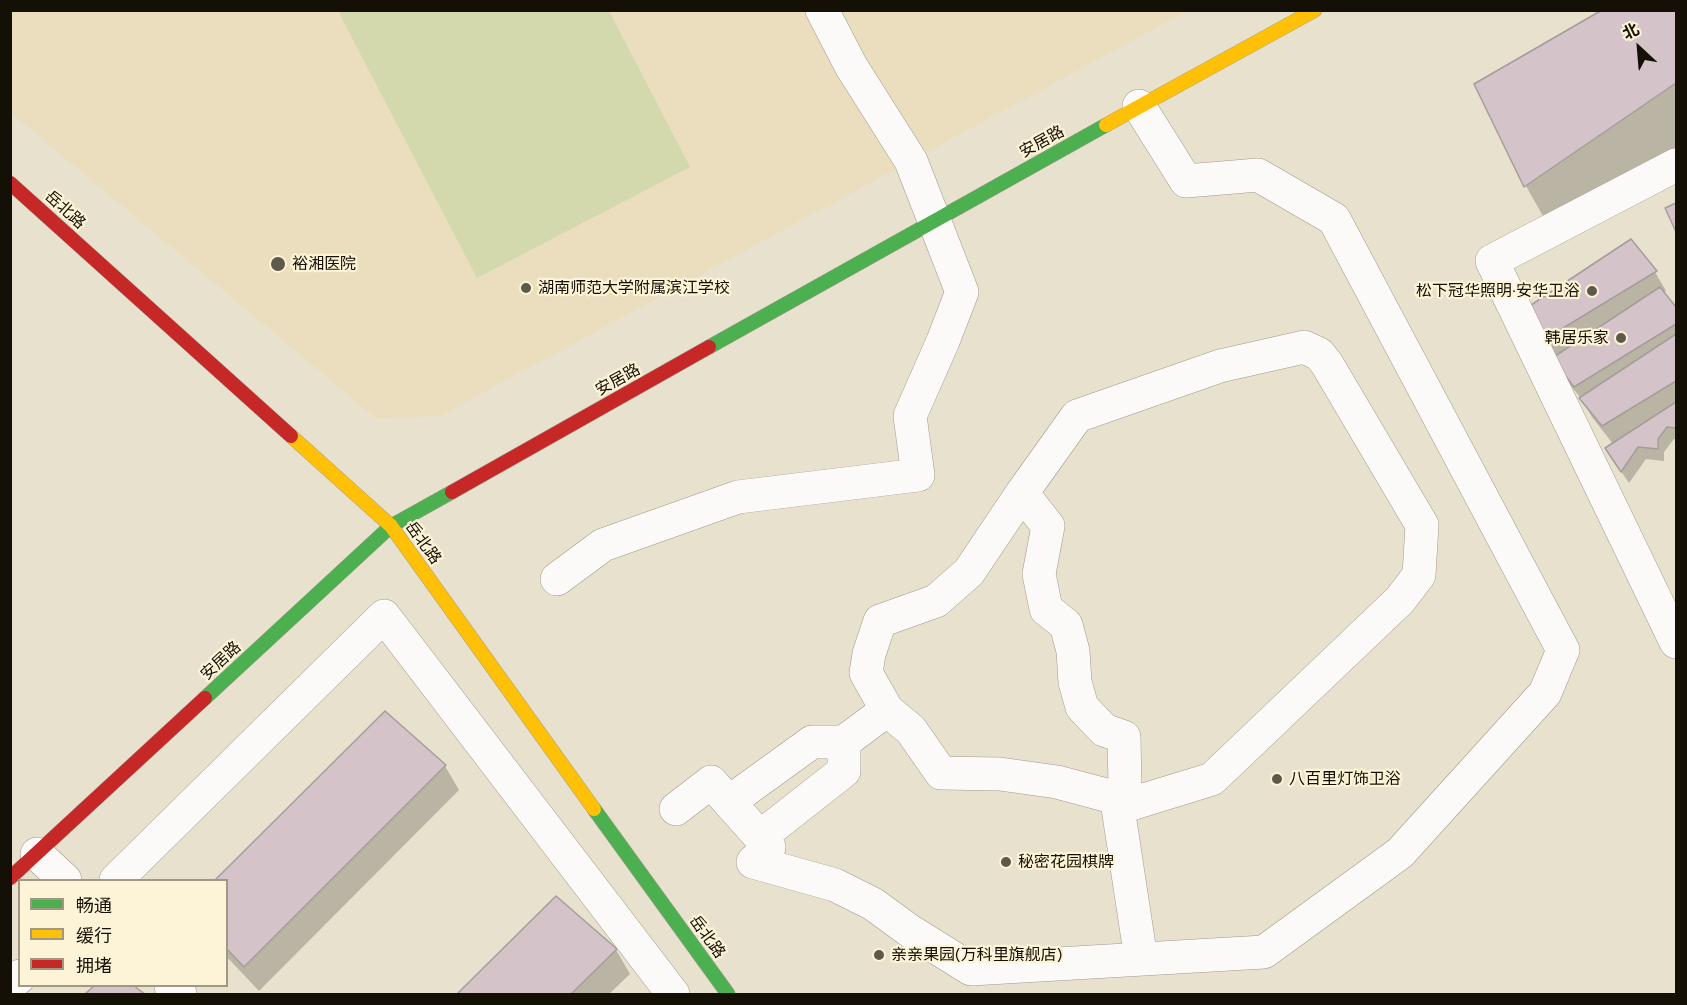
<!DOCTYPE html>
<meta charset="utf-8">
<style>
body{margin:0}
#map{position:relative;width:1687px;height:1005px;overflow:hidden;background:#e8e1ce;font-family:Figtree,"Noto Sans SC",sans-serif}
canvas{display:block}
.frame{position:absolute;inset:0;border:12px solid #151005;pointer-events:none}
.legend{position:absolute;left:18px;top:879px;width:210px;height:108px;box-sizing:border-box;background:#fdf3d7;border:2px solid #a09883;margin:0;padding:8px 10px;list-style:none;font-size:18px;color:#151005}
.legend li{display:flex;align-items:center;gap:12px;height:30px}
.legend b{width:30px;border:2px solid #a09883}
.north{position:absolute;left:1609px;top:18px;width:60px;height:60px;-webkit-text-stroke:4px #fdf3d7;paint-order:stroke;rotate:334deg;font-size:16px;font-weight:700;line-height:24px;text-align:center;color:#151005}
.north::after{content:'';display:block;margin:auto;width:21px;height:27px;background:#151005;clip-path:polygon(50% 0,100% 100%,50% 72%,0 100%)}
</style>
<div id="map">
<canvas width="1687" height="1005"></canvas>
<div class="frame"></div>
<ul class="legend">
<li><b style="height:8px;background:#4caf50"></b>畅通</li>
<li><b style="height:8px;background:#ffc107"></b>缓行</li>
<li><b style="height:8px;background:#c62828"></b>拥堵</li>
</ul>
<div class="north">北</div>
</div>
<script>
const c = document.querySelector('canvas').getContext('2d');
c.lineJoin = 'round';
function paint(path, color) { c.fillStyle = color; c.fill(path, 'evenodd'); }
function strokePath(path, color, width, dash) { c.strokeStyle = color; c.lineWidth = width; c.lineCap = dash ? 'butt' : 'round'; c.setLineDash(dash || []); c.stroke(path); }
function write(font, color, halo, rows, align = 'center') {
  c.font = font + ' Figtree,"Noto Sans SC",sans-serif'; c.lineWidth = 4.5; c.setLineDash([]); c.textBaseline = 'middle'; c.strokeStyle = halo; c.fillStyle = color; for (const [text, x, y, turn = 0] of rows) {
    c.save(); c.translate(x, y); c.rotate((+turn || 0) * Math.PI / 180); c.textAlign = isNaN(turn) ? turn : align; if (halo) c.strokeText(text, 0, 0); c.fillText(text, 0, 0); c.restore();
  }
}
paint(new Path2D(`
 M10,11H1187L440,416L377,419L11,113Z`), '#eadebf');
paint(new Path2D(`
 M344,11H609L690,167L477,278L339,13Z`), '#d3d9ac');
paint(new Path2D(`
 M1605,10H1676V150L1553,234L1526,186L1476,85Z
 M1630,241L1655,272L1666,291L1663,293L1676,309V439H1674L1664,452V461L1646,459L1629,483L1614,461L1613,444L1592,417L1583,401L1564,377L1535,330Z
 M385,713L445,766L459,790L259,991L226,956V880H217Z
 M556,898L616,950L630,974L609,994H459Z
 M96,986H132L142,994H87Z`), '#0003');
const building = new Path2D(`
 M1602,10H1676V83L1524,187L1474,84Z
 M1676,203V232L1665,208Z
 M1631,239L1657,271L1545,339L1522,311Z
 M1660,287L1676,307V324L1574,387L1552,358Z
 M1676,334V381L1602,426L1579,398Z
 M1676,402V428L1667,427L1658,439V449L1638,447L1621,472L1605,448Z
 M385,711L446,765L244,967L226,948V880H215Z
 M556,896L617,949L571,994H457Z
 M94,986H134L145,994H85Z`);
paint(building, '#d4c4ca');
strokePath(building, '#a59d9a', 1.5);
const street = new Path2D(`
 M1676,165L1492,261L1676,642
 M1022,493L1048,526L1039,574L1046,609L1066,625L1073,651L1075,682L1082,707L1104,730L1124,737L1125,787L1118,808
 M557,579L603,545L738,497L918,475L910,416L943,341L962,292L911,161L851,66L822,10
 M729,802L812,742H844L887,710
 M1118,808L1212,779L1400,600L1419,575L1422,525L1327,364L1319,354L1304,347L1220,366L1077,416L1022,493L969,572L936,601L880,621L869,654L866,673L887,710L911,730L941,773L1000,774L1057,782L1117,798L1118,808L1141,959
 M676,809L711,782L769,847L753,862
 M760,837L844,771V742
 M37,854L65,880
 M753,862L835,885L873,904L910,931L971,969L1264,952L1400,853L1545,693L1563,650L1334,219L1258,175L1186,181L1139,106
 M116,880L384,616L673,994
 M10,985L20,976
 M171,986L180,994`);
const fast = new Path2D(`
 M709,347L1106,125
 M205,698L391,526L452,492
 M594,809L728,994`);
const slow = new Path2D(`
 M1106,125L1315,10
 M291,436L391,526L594,809`);
const jam = new Path2D(`
 M10,183L291,436
 M452,492L709,347
 M10,878L205,698`);
strokePath(street, '#9f9a8b', 34);
strokePath(fast, '#9f9a8b', 15);
strokePath(slow, '#9f9a8b', 15);
strokePath(jam, '#9f9a8b', 15);
strokePath(street, '#fcfaf8', 33);
strokePath(fast, '#4caf50', 14);
strokePath(slow, '#ffc107', 14);
strokePath(jam, '#c62828', 14);
for (const [x, y, r, color] of [
 [278,264,8,"#5f594b"],
 [526,288,6,"#5f594b"],
 [1592,291,6,"#5f594b"],
 [1621,338,6,"#5f594b"],
 [1277,779,6,"#5f594b"],
 [1006,862,6,"#5f594b"],
 [879,955,6,"#5f594b"]
]) { const dot = new Path2D(); dot.arc(x, y, r, 0, 2 * Math.PI); c.fillStyle = color; c.fill(dot); strokePath(dot, '#fdf3d7', 2); }
write('16px', '#151005', '#fdf3d7', [
 ["安居路",1042,142,-29],
 ["岳北路",65,210,42],
 ["安居路",618,380,-29],
 ["岳北路",423,543,54],
 ["安居路",221,661,-43],
 ["岳北路",707,937,54]
]);
write('16px', '#151005', '#fdf3d7', [
 ["裕湘医院",292,264],
 ["湖南师范大学附属滨江学校",538,288],
 ["松下冠华照明·安华卫浴",1580,291,"right"],
 ["韩居乐家",1609,338,"right"],
 ["八百里灯饰卫浴",1289,779],
 ["秘密花园棋牌",1018,862],
 ["亲亲果园(万科里旗舰店)",891,955]
], 'left');
</script>
